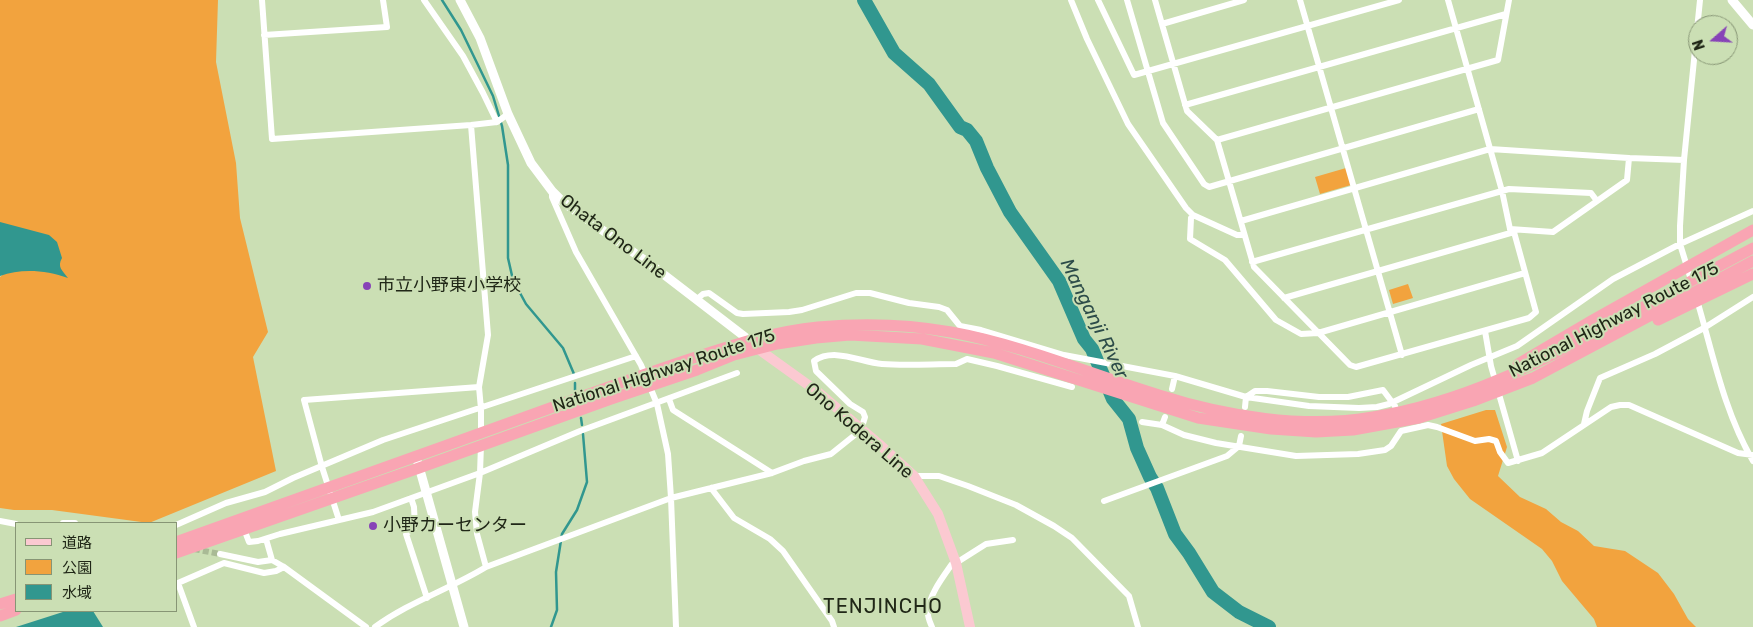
<!DOCTYPE html>
<meta charset="utf-8">
<style>
body{margin:0}
#map{position:relative;width:1753px;height:627px;overflow:hidden;background:#cbdfb4;font-family:Rubik,"Noto Sans JP",sans-serif}
canvas{display:block}
.legend{position:absolute;left:15px;top:522px;width:162px;height:90px;box-sizing:border-box;background:#cbdfb4;border:1px solid #879575;margin:0;padding:6px 9px;list-style:none;font-size:15px;color:#202717}
.legend li{display:flex;align-items:center;gap:10px;height:25px}
.legend b{width:25px;border:1px solid #879575}
.north{position:absolute;left:1688px;top:15px;width:50px;height:50px;box-sizing:border-box;background:#cbdfb4;border:1px solid #879575;border-radius:50%;rotate:251deg;font-size:14px;font-weight:700;line-height:20px;text-align:center;color:#202717}
.north::after{content:'';display:block;margin:auto;width:18px;height:22px;background:#8743b7;clip-path:polygon(50% 0,100% 100%,50% 72%,0 100%)}
</style>
<div id="map">
<canvas width="1753" height="627"></canvas>
<ul class="legend">
<li><b style="height:6px;background:#fbc9d1"></b>道路</li>
<li><b style="height:14px;background:#f2a33e"></b>公園</li>
<li><b style="height:14px;background:#31978f"></b>水域</li>
</ul>
<div class="north">N</div>
</div>
<script>
const c = document.querySelector('canvas').getContext('2d');
c.lineJoin = 'round';
function paint(path, color) { c.fillStyle = color; c.fill(path, 'evenodd'); }
function strokePath(path, color, width, dash) { c.strokeStyle = color; c.lineWidth = width; c.lineCap = dash ? 'butt' : 'round'; c.setLineDash(dash || []); c.stroke(path); }
function write(font, color, halo, rows, align = 'center') {
  c.font = font + ' Rubik,"Noto Sans JP",sans-serif'; c.lineWidth = 4; c.setLineDash([]); c.textBaseline = 'middle'; c.strokeStyle = halo; c.fillStyle = color; for (const [text, x, y, turn = 0] of rows) {
    c.save(); c.translate(x, y); c.rotate((+turn || 0) * Math.PI / 180); c.textAlign = isNaN(turn) ? turn : align; if (halo) c.strokeText(text, 0, 0); c.fillText(text, 0, 0); c.restore();
  }
}
paint(new Path2D(`
 M0,0H218L216,62L236,163L240,218L268,332L253,357L276,471L149,523L52,510H14L0,508V277L10,268L0,225Z
 M1346,168L1351,185L1320,194L1315,177Z
 M1408,284L1413,298L1393,304L1389,290Z
 M1486,410H1495L1507,447L1498,476L1520,497L1546,509L1561,522L1578,531L1594,546L1625,551L1658,573L1674,594L1688,619L1696,627H1597L1594,619L1562,581L1552,561L1542,549L1470,499L1454,479L1447,466L1441,424Z`), '#f2a33e');
paint(new Path2D(`
 M0,222L49,235L57,242L62,258C57,267 62,270 68,278C46,270 21,268 0,276Z
 M66,611H93L103,627H16Z`), '#31978f');
strokePath(new Path2D(`
 M442,0L461,30L493,96L502,126L508,165V258L513,280L526,304L563,348L574,374
 M575,383V390
 M581,418L582,425
 M551,627L557,610L556,572L562,534L577,510L587,482L583,434`), '#31978f', 2.5);
strokePath(new Path2D(`
 M864,0L894,53L929,84L960,127L967,130L976,141L987,168L1010,212L1059,281L1084,339L1092,349L1113,399L1129,419L1137,448L1150,477L1157,488L1175,534L1189,553L1213,592L1239,612L1269,627`), '#31978f', 14);
strokePath(new Path2D(`
 M194,549L220,554`), '#a9ba95', 6, [6, 3]);
strokePath(new Path2D(`
 M262,0L272,139L471,125L497,122L508,114
 M424,0L463,56L483,93L497,122
 M1071,0L1087,39L1128,124L1186,208L1193,215L1237,235H1244
 M1098,0L1134,75L1399,0
 M1127,0L1163,123L1204,184L1209,187L1479,109
 M1155,0L1187,111L1217,140L1254,267L1350,365L1356,367L1529,318L1536,312L1514,232L1510,229L1502,191L1448,0
 M1300,0L1402,355
 M1162,24L1244,0
 M264,35L387,27L383,0
 M1185,105L1506,14
 M471,125L488,335L479,387L481,409V435
 M1217,140L1498,60L1509,0
 M552,191V197L576,252L641,365L657,404L668,454L671,498L676,627
 M1193,215L1191,218L1190,239L1225,260L1276,320L1301,334L1318,333L1525,273
 M1241,221L1490,149L1629,158L1684,160
 M1510,229L1553,232L1627,180L1629,158
 M1252,262L1509,189L1591,193L1597,201
 M1692,283L1680,244V226L1684,160L1700,0
 M1284,298L1514,232
 M696,300L703,294L709,293L737,313L743,314L789,312L802,310L856,293H870L909,303L939,307L947,310L960,326L981,330L1064,355L1175,376L1246,397L1309,406L1359,408L1377,407L1389,404L1471,365L1517,346L1613,279L1680,244L1753,211
 M1697,300C1713,354 1724,412 1753,461
 M1485,331L1491,366L1518,461
 M1172,389L1175,376
 M1246,397L1255,391H1267L1319,397H1348L1383,390L1395,406L1397,415
 M669,399L673,410L772,473
 M1245,407L1246,397
 M1142,422L1162,425L1184,435L1216,443L1296,456L1358,454L1385,450L1391,446L1401,431L1428,425L1437,427L1475,441L1489,439L1496,441L1500,452L1508,463L1542,453L1611,407L1620,405H1629L1738,453L1753,455
 M1584,424L1587,411L1600,378L1655,354L1704,328L1753,297
 M1162,425L1165,417
 M481,445L480,473L475,512L477,534L486,567
 M914,476H939L968,486L1016,505L1054,526L1072,538L1129,596L1138,627
 M711,488L734,518L770,539L783,551L832,621L834,627
 M411,498L414,507L415,527L406,534L427,598
 M1104,501L1227,456L1239,446L1241,436
 M339,520L322,467L304,400L479,387
 M0,521L16,524
 M63,523H75
 M176,525L226,503L265,492L293,478L383,440L636,356
 M244,529L249,542L258,541L280,534L373,512L480,473L580,431L737,373
 M266,539L272,560L284,567L366,627
 M220,554L258,562L272,560
 M194,627L178,583L224,563L264,573L276,571L284,567
 M375,627C409,602 450,589 486,567L671,498L772,473L804,461L831,454L861,430L865,417L863,412L850,404L816,371L814,361C834,347 860,362 882,364C906,366 932,364 956,364L967,359L997,366L1072,387
 M932,627C930,622 927,617 928,611C929,595 943,577 952,564L956,563L986,544L1013,540`), '#fff', 6);
strokePath(new Path2D(`
 M460,0L480,38L508,114L531,163L552,191L563,202L654,267L749,340
 M1732,0L1753,25
 M418,463L464,627`), '#fff', 9);
strokePath(new Path2D(`
 M754,346L818,392L879,444L914,476L938,514L956,563L970,627`), '#fbc9d1', 10);
strokePath(new Path2D(`
 M1658,320L1753,274
 M1518,364L1591,321L1753,230
 M176,542C310,495 444,446 578,398C617,384 656,370 696,357C736,344 776,331 818,327C862,323 907,324 951,332C1022,345 1090,374 1159,395C1225,416 1304,429 1373,417C1462,403 1542,362 1621,319C1665,295 1709,271 1753,248
 M176,553L419,468L611,399L697,370L734,355L777,344L816,338L850,335L922,339L994,353L1198,418L1271,429L1316,432L1353,430L1419,418L1473,401L1533,378L1753,261
 M0,604L16,599
 M0,616L16,610`), '#f9a5b3', 11);
for (const [x, y, r, color] of [
 [367,286,5,"#8743b7"],
 [373,526,5,"#8743b7"]
]) { const dot = new Path2D(); dot.arc(x, y, r, 0, 2 * Math.PI); c.fillStyle = color; c.fill(dot); strokePath(dot, '#cbdfb4', 2); }
write('18px', '#202717', '#cbdfb4', [
 ["Ohata Ono Line",613,237,37],
 ["National Highway Route 175",1614,320,-27],
 ["National Highway Route 175",664,371,-18],
 ["Ono Kodera Line",859,431,41]
]);
write('18px', '#202717', '#cbdfb4', [
 ["市立小野東小学校",377,286],
 ["小野カーセンター",383,526]
], 'left');
write('italic 19px', '#2d4c49', '#cbdfb4', [
 ["Manganji River",1094,319,64]
]);
c.letterSpacing = '1px';
write('20px', '#202717', '#cbdfb4', [
 ["TENJINCHO",883,607]
]);
c.letterSpacing = '0px';
</script>
